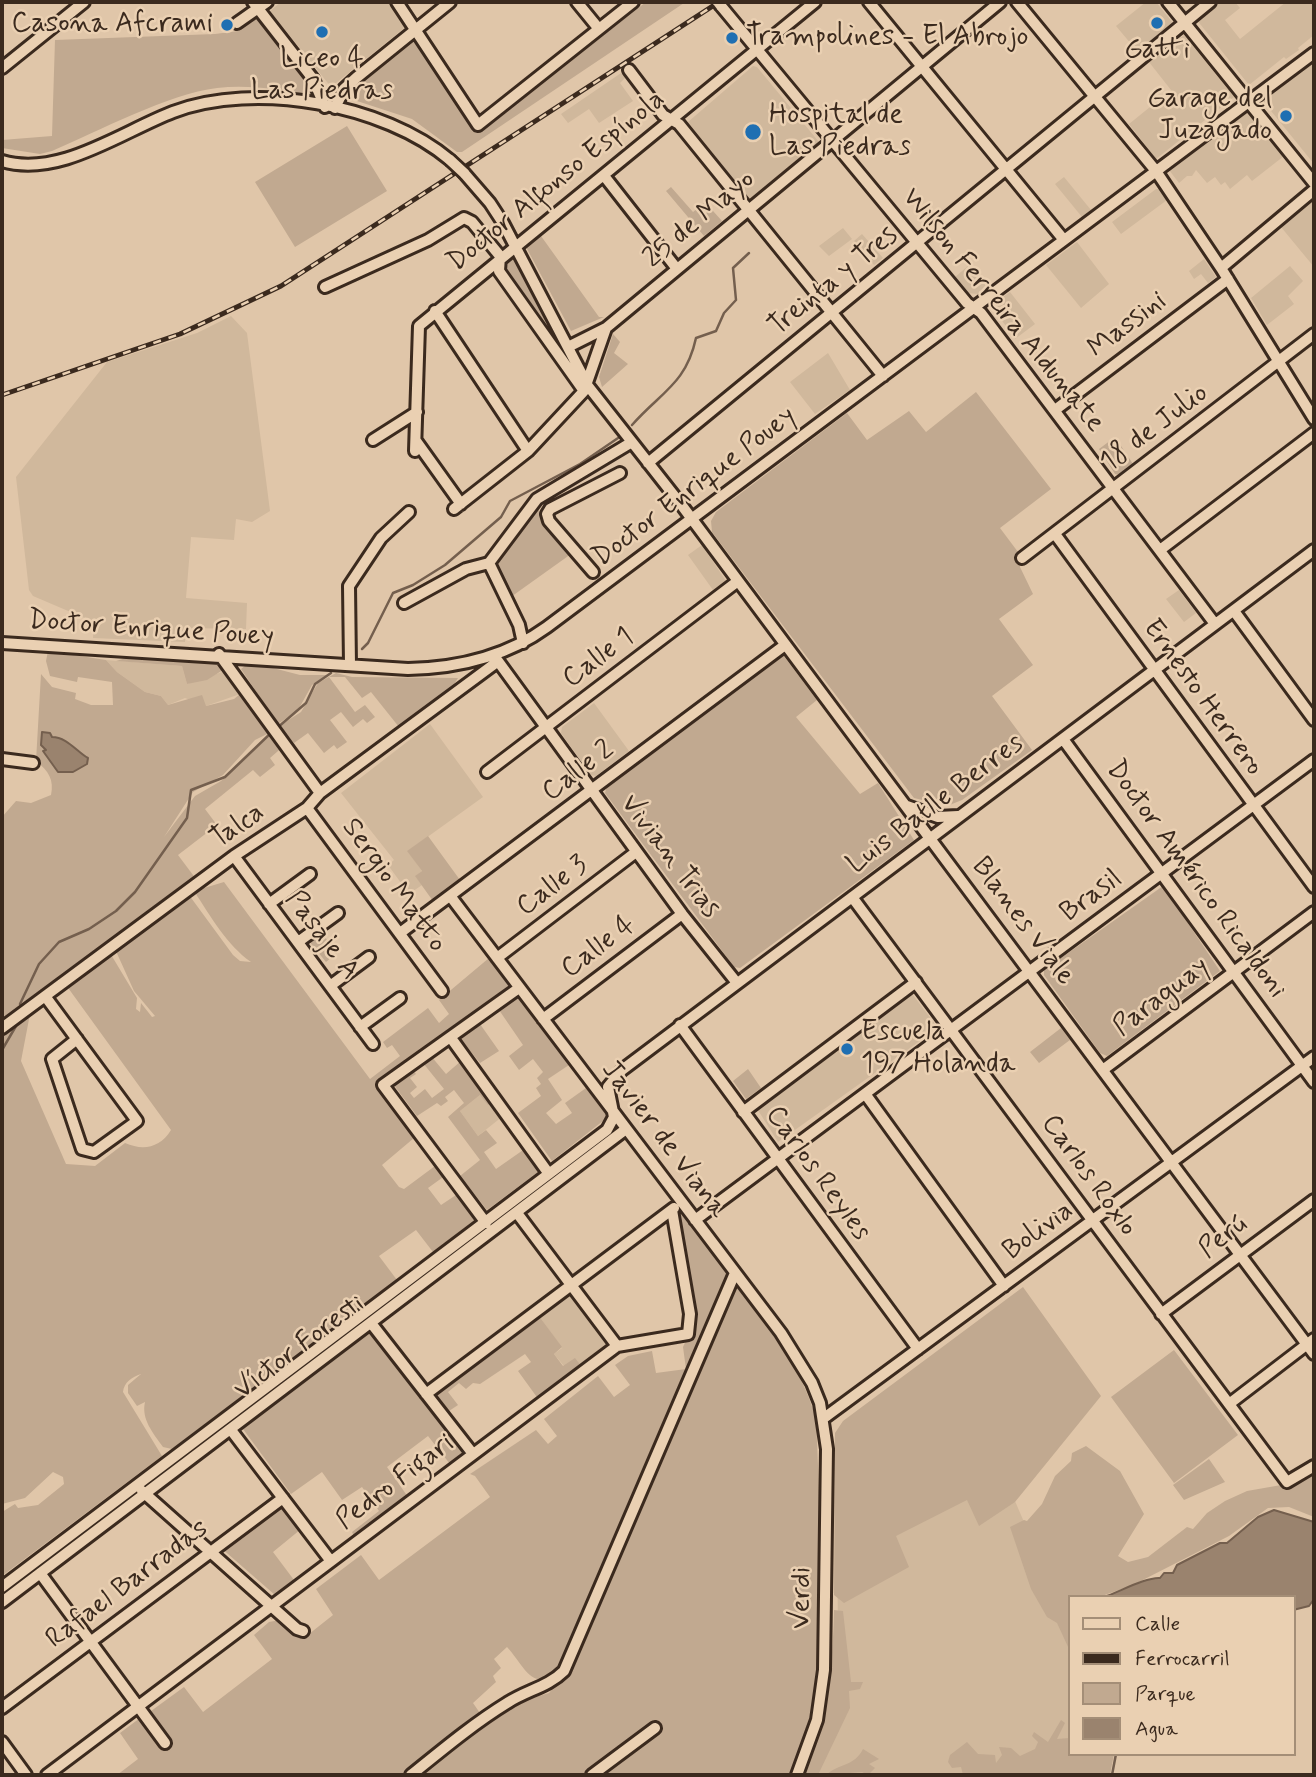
<!DOCTYPE html>
<meta charset="utf-8">
<style>
body{margin:0}
#map{position:relative;width:1316px;height:1777px;overflow:hidden;background:#e0c6a9;font-family:Mynerve,sans-serif}
canvas{display:block}
.frame{position:absolute;inset:0;border:4px solid #3b2a1e;pointer-events:none}
.legend{position:absolute;left:1068px;top:1595px;width:228px;height:161px;box-sizing:border-box;background:#ead0b2;border:2px solid #a48e77;margin:0;padding:9px 12px;list-style:none;font-size:21px;color:#3b2a1e}
.legend li{display:flex;align-items:center;gap:14px;height:35px}
.legend b{width:35px;border:2px solid #a48e77}
</style>
<div id="map">
<canvas width="1316" height="1777"></canvas>
<div class="frame"></div>
<ul class="legend">
<li><b style="height:9px;background:#ead0b2"></b>Calle</li>
<li><b style="height:9px;background:#3b2a1e"></b>Ferrocarril</li>
<li><b style="height:19px;background:#c1a990"></b>Parque</li>
<li><b style="height:19px;background:#9a836e"></b>Agua</li>
</ul>
</div>
<script>
const c = document.querySelector('canvas').getContext('2d');
c.lineJoin = 'round';
function paint(path, color) { c.fillStyle = color; c.fill(path, 'evenodd'); }
function strokePath(path, color, width, dash) { c.strokeStyle = color; c.lineWidth = width; c.lineCap = dash ? 'butt' : 'round'; c.setLineDash(dash || []); c.stroke(path); }
function write(font, color, halo, rows, align = 'center') {
  c.font = font + ' Mynerve,sans-serif'; c.lineWidth = 5; c.setLineDash([]); c.textBaseline = 'middle'; c.strokeStyle = halo; c.fillStyle = color; for (const [text, x, y, turn = 0] of rows) {
    c.save(); c.translate(x, y); c.rotate((+turn || 0) * Math.PI / 180); c.textAlign = isNaN(turn) ? turn : align; if (halo) c.strokeText(text, 0, 0); c.fillText(text, 0, 0); c.restore();
  }
}
paint(new Path2D(`
 M281,2H390L408,25L331,87L270,11Z
 M1146,2H1156L1173,23L1137,51L1116,26Z
 M1217,2H1235L1240,8L1225,20L1240,39L1286,2H1314V35L1298,48L1299,50L1286,59L1284,57L1249,85L1196,19Z
 M1184,35L1234,97L1156,159L1129,124L1171,90L1149,62Z
 M1314,59V164L1263,101Z
 M753,66L757,67L819,142L748,200L688,122Z
 M624,71L627,76L620,83L633,101L599,123L589,109L568,123L561,114Z
 M1250,111L1284,156L1252,181L1247,175L1230,189L1225,182L1221,185L1215,177L1207,183L1196,170L1192,176H1187L1179,183L1169,170Z
 M1064,177L1091,210L1082,217L1055,184Z
 M1156,189H1161L1167,200L1121,234L1112,222Z
 M1314,200V267L1281,227Z
 M843,228L852,239L829,256L819,246Z
 M862,234L883,258L874,265L854,241Z
 M1077,242L1109,284L1081,308L1046,265Z
 M1204,259L1216,277L1208,283L1201,274L1194,279L1189,271Z
 M969,265L987,287L978,294L967,293L954,278Z
 M1290,266L1303,281L1288,296L1294,304L1267,325L1251,298Z
 M1010,292L1035,324L1015,339L991,305Z
 M231,316L247,333L270,511L252,522L236,519L234,540L191,537L186,598L247,603L246,629L186,628L185,642L93,638L94,622L33,596L29,590L16,477L107,362L197,333Z
 M828,353L850,390L815,414L790,382Z
 M702,545L726,581L713,590L688,555Z
 M1179,590L1196,613L1184,622L1166,599Z
 M106,660L182,666L187,684L222,672L240,694L206,706L185,698L168,705L161,696L145,692L117,672Z
 M594,703L629,751L596,776L591,775L561,733L562,727Z
 M430,724L483,797L408,851L422,871L416,876L422,885L409,894L388,865L394,860L341,793Z
 M909,994L913,995L938,1028L778,1142L756,1107Z
 M480,1095L493,1101L503,1116L478,1136L460,1111Z
 M571,1292L612,1346L582,1367L564,1366L554,1354L562,1348L539,1316Z
 M1005,1478L1069,1626V1749L1026,1775H815L839,1690L837,1557Z`), '#d0b89c');
paint(new Path2D(`
 M646,2L684,3L462,152H457L412,119L354,100L350,95V89L410,41L416,43L475,128L482,130Z
 M256,18L304,76L313,95C281,90 249,84 217,88C168,94 99,131 52,151L40,154L2,148V140L52,136L55,40L215,34L238,31Z
 M347,126L387,191L295,247L255,182Z
 M671,187L693,212L705,202L722,221L704,236L666,191Z
 M541,236L599,317H604L571,331L526,247Z
 M512,256L516,259L582,381L501,266Z
 M613,334L620,342L614,353L628,364L602,387L599,377Z
 M976,392L1051,489L1000,528L1021,556L1020,567L1033,594L999,619L1033,665L992,696L1032,750L962,800L947,806L914,798L712,532L711,521L716,512L847,413L867,440L909,411L926,432Z
 M1115,437L1133,464L1120,475L1115,474L1099,449Z
 M534,504L571,554L508,599L492,564Z
 M48,651L106,660L117,672L145,692L161,696L168,705L202,695L206,706L234,699L240,694L225,674L230,671L271,732L255,740L223,775L193,792L164,837L195,796L221,781L275,731L285,745L270,758L275,765L260,777L253,770L205,809L217,825L178,855L196,879L40,995L2,1019V817L16,801L31,803L51,795C54,780 49,771 36,761L41,674L52,687L76,693L75,699L91,705H113L112,682L78,677L77,682L50,676L46,661Z
 M783,655L817,700L796,717L860,794L878,783L914,840L740,968L734,967L605,793L607,786Z
 M129,657L221,662L226,668L207,680L187,684L182,666L116,661Z
 M250,662L300,675H327L312,685L298,710L278,724L241,669Z
 M336,673L352,677L458,678L451,689L399,727L371,692L362,698L345,677H329L355,712L365,705L375,717L367,723L363,719L353,727L341,712L330,720L347,742L337,749L334,745L324,753L308,733L294,743L279,726L301,712L318,683Z
 M428,836L460,880L433,901L415,876L422,871L407,851Z
 M224,882L370,1079L400,1056L392,1045L387,1048L383,1042L428,1008L439,1023L449,1014L439,1000L489,958L509,986L380,1081L425,1148L414,1138L382,1165L399,1187L404,1189L435,1166L430,1153L446,1175L428,1188L441,1205L459,1193L477,1218L433,1252L416,1230L379,1256L397,1280L172,1449L163,1447C153,1433 141,1419 145,1402L137,1406L128,1393V1385L141,1374C132,1377 124,1382 123,1392L162,1456L2,1576V1512L15,1504L18,1508L38,1505L64,1484L63,1477L53,1472L25,1498L2,1504V1030L28,1010L30,1014L21,1061L66,1164L95,1166L125,1143C143,1151 160,1148 171,1130L66,985L110,953L137,998L136,1009L140,1012L141,1003L152,1017L155,1016L134,991L115,949L189,895L233,955L240,961L251,962C227,945 211,917 194,891Z
 M1163,886L1220,971L1107,1056L1100,1053L1044,975V970Z
 M318,928L337,953L326,962L308,940Z
 M516,994L569,1065L548,1079L562,1100L546,1113L556,1124L572,1113L565,1103L586,1088L608,1117L552,1161L518,1113L541,1096L536,1088L541,1084L537,1078L543,1072L533,1059L519,1070L509,1056L523,1045L499,1010L480,1024L499,1051L480,1063L460,1038Z
 M1061,1028L1070,1040L1039,1063L1030,1052Z
 M431,1056L446,1074L461,1061L493,1101L488,1105L480,1095L460,1111L478,1136L486,1130L497,1143L484,1152L496,1169L526,1148L542,1169L487,1210L460,1176L480,1160L448,1117L464,1103L454,1090L445,1097L448,1101L441,1106L437,1103L417,1116L393,1084L412,1069L416,1074L410,1078L417,1087L410,1093L414,1098L425,1089L432,1098L444,1089L423,1063Z
 M748,1069L761,1088L746,1099L733,1081Z
 M679,1212L684,1213L729,1275L564,1663C534,1698 527,1669 507,1647L494,1659L501,1668L493,1676L496,1682L473,1703L482,1716L407,1775H117L138,1759L120,1733L140,1718L164,1745L171,1741L151,1711L184,1687L203,1712L272,1659L254,1635L269,1622L280,1620L304,1638L333,1615L316,1589L361,1555L379,1580L490,1497L475,1476L470,1474L536,1430L548,1444L557,1436L544,1419L598,1376L614,1397L630,1385L615,1365L628,1356L652,1351L656,1373L686,1369L683,1347L694,1323L695,1306L683,1235L678,1221Z
 M734,1281C768,1323 800,1365 816,1418L826,1657L824,1688L795,1775H601L663,1728L657,1721L583,1775H420L502,1710L518,1702L549,1693L563,1676Z
 M1023,1287L1101,1396L1015,1502L979,1526L967,1500L896,1536L909,1567L844,1603L834,1595L835,1433L843,1421Z
 M539,1316L562,1347L554,1354L563,1366L575,1358L582,1367L539,1400L518,1371L531,1362L525,1354L480,1384L473,1383L466,1389L459,1383L448,1392L458,1405L449,1411L435,1392Z
 M369,1330L462,1452L450,1464L428,1436L387,1467L408,1497L354,1536L352,1532L379,1511L362,1487L342,1500L322,1472L291,1494L243,1429Z
 M1174,1350L1238,1435L1174,1483L1111,1397Z
 M1086,1446L1120,1471L1144,1514L1118,1556L1128,1562L1148,1557L1187,1527L1193,1529L1207,1513L1225,1501L1247,1491L1287,1484L1314,1469V1517L1289,1507L1268,1508L1229,1536L1133,1585L1099,1597H1069V1649L1057,1623L1047,1617L1031,1589L1010,1527L1024,1520L1027,1521L1042,1504L1055,1476L1071,1461L1072,1453Z
 M1209,1459L1225,1482L1184,1500L1173,1485Z
 M279,1500L306,1525L273,1552L294,1580L275,1595L220,1547Z
 M834,1610L843,1611L851,1682H863L860,1689L849,1691L850,1708L818,1775H805C826,1722 833,1668 834,1610Z
 M1061,1720L1065,1723L1057,1739L1069,1738V1754H1114L1110,1775H963L961,1767L952,1768L948,1762L950,1755L967,1742L978,1754L995,1755L996,1763L1002,1755L999,1747L1011,1748L1020,1756L1035,1749L1038,1742L1032,1736L1034,1732L1048,1742Z
 M863,1749L879,1759L869,1764L875,1768L868,1775L862,1772L826,1775C839,1763 854,1767 863,1749Z`), '#c1a990');
const water = new Path2D(`
 M42,732L50,733L52,737C67,737 77,752 88,758L87,764L73,772H58L43,751L46,750L41,745Z
 M1274,1510L1314,1522V1599L1309,1606L1293,1610V1597H1104C1119,1592 1146,1577 1160,1578L1164,1573H1173L1177,1565L1220,1543H1227L1258,1517Z`);
paint(water, '#9a836e');
strokePath(water, '#745f4e', 2);
strokePath(new Path2D(`
 M632,425C661,392 686,384 696,338L716,331L724,313L736,300L733,268L749,253
 M362,649L368,643L393,593L413,585L445,565L501,517L510,501L580,464L621,436
 M277,728L306,703L315,684L331,673
 M20,1004L39,964L59,942L89,929L116,911L135,892L187,818L191,790L225,777L272,732
 M2,1050L16,1026
 M1112,1775L1116,1754`), '#745f4e', 2.5);
const minor = new Path2D(`
 M253,2L313,79L325,107
 M397,2L478,125L633,2
 M577,2L599,29
 M869,2L1064,240
 M1017,2L1156,171L1221,268L1314,419
 M1168,2L1314,183
 M721,6L967,303L981,313L1215,624
 M237,23L267,2
 M2,68L84,2
 M629,70L663,115L679,124L883,376
 M335,108L344,89L356,78L450,2
 M2,161C59,178 121,132 173,112C255,81 384,104 450,160
 M464,173L490,203L503,223L588,386L683,507L1314,1354
 M605,177L677,269
 M1221,268L1314,190
 M325,287L428,240L464,218L472,222L500,256L499,271L584,391L606,328
 M435,311L528,451
 M568,347L606,328L1000,2
 M1055,410L1228,279
 M373,440L417,412
 M416,441L461,504
 M415,451L419,326L815,2
 M648,463L1210,2
 M454,509L528,451L584,391
 M1055,534L1314,887
 M1160,550L1314,433
 M1022,558L1314,334
 M489,563L519,625L523,643
 M593,572L549,521L547,514L550,509L620,473
 M404,603L466,569L489,563L537,499L632,442
 M1234,611L1314,720
 M2,643L408,669C458,668 506,657 547,627L1314,53
 M219,654L320,793
 M495,657L682,914L737,983
 M350,665L349,586L381,538L409,512
 M1063,739L1314,1082
 M2,759L33,763
 M487,772L738,581
 M907,806L938,817L958,816
 M307,808L442,991
 M234,856L373,1044
 M451,897L781,1333L812,1383L820,1403L827,1449L824,1670L817,1720L797,1775
 M852,897L1287,1482L1314,1466
 M269,904L310,874
 M400,933L785,645
 M298,942L338,913
 M497,958L636,852
 M330,986L369,957
 M45,996L137,1121L94,1152L82,1149L52,1059L77,1039
 M543,1019L682,914
 M680,1025L918,1349
 M360,1027L400,998
 M2,1028L234,856L307,808L320,793L497,662
 M451,1038L549,1174
 M1104,1069L1314,912
 M866,1095L1004,1286
 M743,1112L916,982
 M517,1213L617,1346
 M695,1220L1314,760
 M486,1223L383,1085L519,988
 M1161,1314L1314,1200
 M371,1323L473,1454
 M426,1394L674,1208
 M1229,1404L1314,1339
 M824,1418L1314,1057
 M231,1430L330,1560
 M142,1491L297,1629L303,1631
 M40,1573L165,1743
 M2,1587L607,1130L614,1117L608,1087L622,1070L1314,550
 M2,1602L626,1129
 M2,1708L283,1498
 M2,1742L26,1775
 M47,1775L617,1346L688,1334L690,1314L672,1210
 M411,1775C442,1750 473,1724 507,1703C527,1690 548,1687 564,1671L735,1273
 M592,1775L655,1728`);
strokePath(minor, '#3b2a1e', 16);
strokePath(minor, '#ead0b2', 10);
const rail = new Path2D(`
 M2,395L180,334L281,286L719,2`);
strokePath(rail, '#3b2a1e', 5);
strokePath(rail, '#ead0b2', 2.5, [8]);
const minorBridge = new Path2D(`
 M718,2L721,6
 M450,160L464,173`);
strokePath(minorBridge, '#3b2a1e', 16, []);
strokePath(minorBridge, '#ead0b2', 10);
for (const [x, y, r, color] of [
 [1157,23,7,"#1f6fb2"],
 [227,25,7,"#1f6fb2"],
 [322,32,7,"#1f6fb2"],
 [732,38,7,"#1f6fb2"],
 [1286,116,7,"#1f6fb2"],
 [753,132,9,"#1f6fb2"],
 [847,1049,7,"#1f6fb2"]
]) { const dot = new Path2D(); dot.arc(x, y, r, 0, 2 * Math.PI); c.fillStyle = color; c.fill(dot); strokePath(dot, '#ead0b2', 2.5); }
write('28px', '#3b2a1e', '#ead0b2', [
 ["Casona Afcrami",213,25,"right"],
 ["Trampolines - El Abrojo",746,38],
 ["Gatti",1157,51,"center"],
 ["Liceo 4",322,60,"center"],
 ["Las Piedras",322,92,"center"],
 ["Garage del",1272,100,"right"],
 ["Juzagado",1272,132,"right"],
 ["Hospital de",769,116],
 ["Las Piedras",769,148],
 ["Escuela",861,1033],
 ["197 Holanda",861,1065]
], 'left');
write('28px', '#3b2a1e', '#ead0b2', [
 ["Doctor Alfonso Espínola",557,182,-39],
 ["25 de Mayo",700,220,-40],
 ["Treinta y Tres",834,282,-39],
 ["Wilson Ferreira Aldunate",1002,311,51],
 ["Massini",1128,326,-37],
 ["18 de Julio",1155,429,-37],
 ["Doctor Enrique Pouey",695,488,-37],
 ["Doctor Enrique Pouey",151,630,4],
 ["Calle 1",599,659,-37],
 ["Ernesto Herrero",1202,698,54],
 ["Calle 2",579,772,-37],
 ["Luis Batlle Berres",936,805,-37],
 ["Talca",238,827,-34],
 ["Vivian Trias",669,857,53],
 ["Doctor Américo Ricaldoni",1195,880,54],
 ["Sergio Matto",393,886,54],
 ["Calle 3",553,887,-37],
 ["Brasil",1092,897,-36],
 ["Blanes Viale",1022,922,53],
 ["Pasaje A",321,936,53],
 ["Calle 4",599,948,-37],
 ["Paraguay",1162,998,-37],
 ["Javier de Viana",663,1140,53],
 ["Carlos Reyles",817,1174,54],
 ["Carlos Roxlo",1088,1176,54],
 ["Bolivia",1039,1232,-36],
 ["Perú",1224,1238,-37],
 ["Víctor Foresti",300,1348,-37],
 ["Pedro Figari",396,1483,-37],
 ["Rafael Barradas",128,1585,-37],
 ["Verdi",803,1598,-89]
]);
</script>
